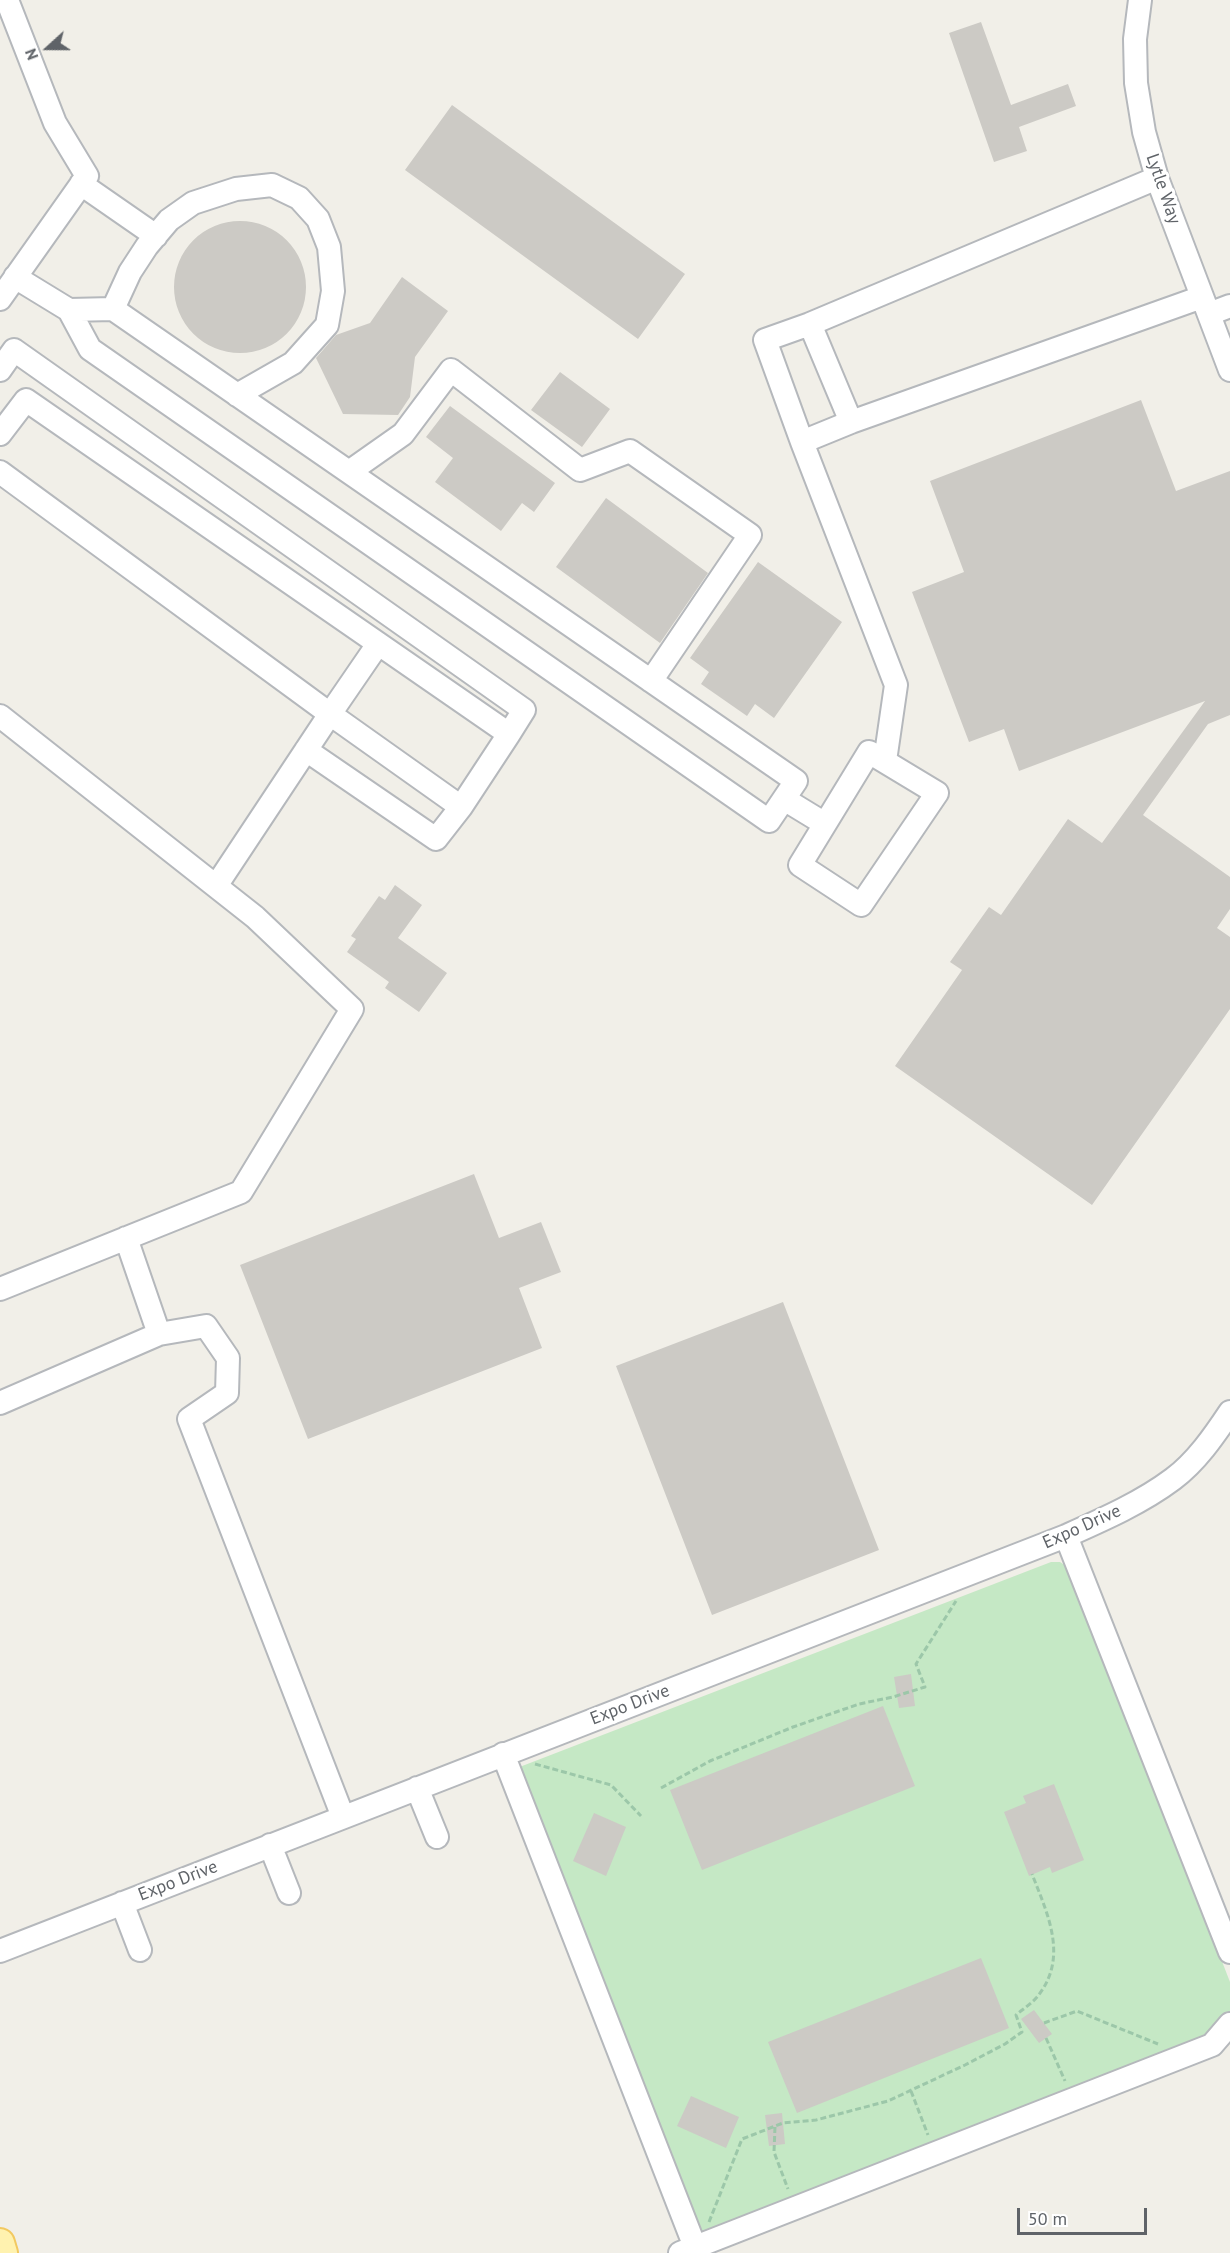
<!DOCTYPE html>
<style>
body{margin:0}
#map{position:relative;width:1230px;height:2253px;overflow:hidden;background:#f1efe8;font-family:"PT Sans",sans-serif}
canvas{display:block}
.north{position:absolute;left:18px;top:18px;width:60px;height:60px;-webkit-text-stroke:4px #fff;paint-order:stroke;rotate:249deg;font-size:16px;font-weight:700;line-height:24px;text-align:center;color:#5f6368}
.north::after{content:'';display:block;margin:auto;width:21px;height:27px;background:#5f6368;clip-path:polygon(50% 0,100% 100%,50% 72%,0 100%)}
.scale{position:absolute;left:1017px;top:2208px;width:130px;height:27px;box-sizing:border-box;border:3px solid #5f6368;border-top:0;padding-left:8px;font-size:18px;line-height:21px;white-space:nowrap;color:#5f6368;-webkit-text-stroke:4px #fff;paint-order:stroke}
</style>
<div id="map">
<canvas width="1230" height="2253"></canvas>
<div class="north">N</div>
<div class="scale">50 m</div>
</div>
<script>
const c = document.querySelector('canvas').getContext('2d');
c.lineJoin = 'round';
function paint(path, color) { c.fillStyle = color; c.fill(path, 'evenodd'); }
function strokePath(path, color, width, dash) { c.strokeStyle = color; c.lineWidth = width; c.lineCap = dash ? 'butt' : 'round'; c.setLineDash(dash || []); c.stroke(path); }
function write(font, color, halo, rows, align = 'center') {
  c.font = font + ' "PT Sans",sans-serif'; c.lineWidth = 6; c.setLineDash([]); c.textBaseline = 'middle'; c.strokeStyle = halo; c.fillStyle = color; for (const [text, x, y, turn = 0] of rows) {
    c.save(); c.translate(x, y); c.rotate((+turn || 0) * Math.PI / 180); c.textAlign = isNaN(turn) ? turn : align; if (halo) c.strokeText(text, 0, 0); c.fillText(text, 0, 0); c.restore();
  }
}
paint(new Path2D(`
 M1051,1562H1060L1069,1568L1230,1982V2012L1217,2031L700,2237L517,1768Z`), '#c5e8c5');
paint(new Path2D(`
 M981,22L1011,105L1068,84L1076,106L1019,127L1027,151L994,162L949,33Z
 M452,105L685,274L638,339L405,170Z
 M174 287a66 66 0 1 1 132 0a66 66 0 1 1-132 0Z
 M402,277L448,311L415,357L410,397L398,415L343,414L316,358L336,335L370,323Z
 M560,372L610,409L582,447L531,410Z
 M1141,400L1176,491L1230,471V715L1208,724L1143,815L1230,877V909L1217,928L1230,937V1009L1092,1205L895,1066L962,970L950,962L989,907L1001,915L1068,819L1102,843L1205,701L1019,771L1004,729L969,742L912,592L964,572L930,481Z
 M450,406L555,483L534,512L522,503L501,531L435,482L453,458L426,437Z
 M606,498L708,573L660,643L556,567Z
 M758,562L842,622L774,718L755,704L747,716L701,684L709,672L690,658Z
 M395,885L422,905L398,938L447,973L419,1012L385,988L389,982L347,952L356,939L351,936L379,896L385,900Z
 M474,1174L499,1238L541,1222L561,1272L519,1288L542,1348L308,1439L240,1265Z
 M783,1302L879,1550L712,1615L616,1366Z
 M911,1674L915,1706L899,1708L894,1677Z
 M883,1706L915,1786L702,1870L670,1790Z
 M1054,1784L1084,1860L1052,1873L1050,1867L1029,1876L1004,1812L1026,1803L1023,1796Z
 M594,1813L626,1827L606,1876L573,1861Z
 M981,1958L1009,2028L797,2113L768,2042Z
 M1034,2010L1052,2034L1039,2043L1021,2019Z
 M691,2096L739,2117L726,2148L677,2126Z
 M782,2113L785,2144L769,2146L765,2115Z`), '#cccac5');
const minor = new Path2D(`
 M1140,0L1135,39L1136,83L1144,132L1157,178L1230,370
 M1157,178L810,324L851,422L1202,297
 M81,184L156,236
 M15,277L69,310L90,349L769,821L796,781L113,309L69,310
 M0,299L87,176L55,123L7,0
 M113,309L130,272L147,246L169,220L193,203L236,189L272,185L299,198L318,219L329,247L333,291L327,325L293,363L237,395
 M1209,314L1230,306
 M810,324L765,340L802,442L896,685L885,761
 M0,370L14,350L524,710L509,734
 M0,434L26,400L509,734L461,807L330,714L216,886
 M802,442L851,422
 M0,472L330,714L378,644
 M349,472L403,434L451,370L580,470L630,451L750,535L651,681
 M0,716L255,917L352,1009L241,1192L0,1289
 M306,750L436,839L461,807
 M869,752L937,793L861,905L800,865Z
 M784,799L825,824
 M126,1238L159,1334L206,1326L228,1358L227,1393L189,1419L343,1817
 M0,1403L159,1334
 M1066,1536L1230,1952
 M503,1754L695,2247
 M417,1788L437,1837
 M270,1845L289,1893
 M122,1903L140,1950
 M0,1951L1066,1536C1102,1520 1141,1503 1173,1479C1196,1462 1214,1436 1230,1412
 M680,2253L1212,2045L1230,2024`);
const major = new Path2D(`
 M0,2243L3,2253`);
strokePath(minor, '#b5b8bc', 26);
strokePath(major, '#f2c960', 32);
strokePath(new Path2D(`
 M535,1764L611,1785L641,1816
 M661,1788L710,1761L793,1727L859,1704L893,1697L925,1687L916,1664L956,1601
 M1044,2023L1077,2011L1158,2044
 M1046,2038L1065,2081
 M911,2091L928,2135
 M775,2127L774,2152L788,2189
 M709,2222L742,2139L783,2123L816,2120L888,2101L965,2065L1005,2044L1022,2032L1016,2015C1023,2009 1031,2004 1037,1997C1069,1958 1048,1915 1032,1874`), '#9cc7a9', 3, [6, 3]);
strokePath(minor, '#fff', 22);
strokePath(major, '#fff2af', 28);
write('18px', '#5f6368', '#fff', [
 ["Lytle Way",1163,189,71],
 ["Expo Drive",1082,1527,-24],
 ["Expo Drive",630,1705,-21],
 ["Expo Drive",178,1881,-21]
]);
</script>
